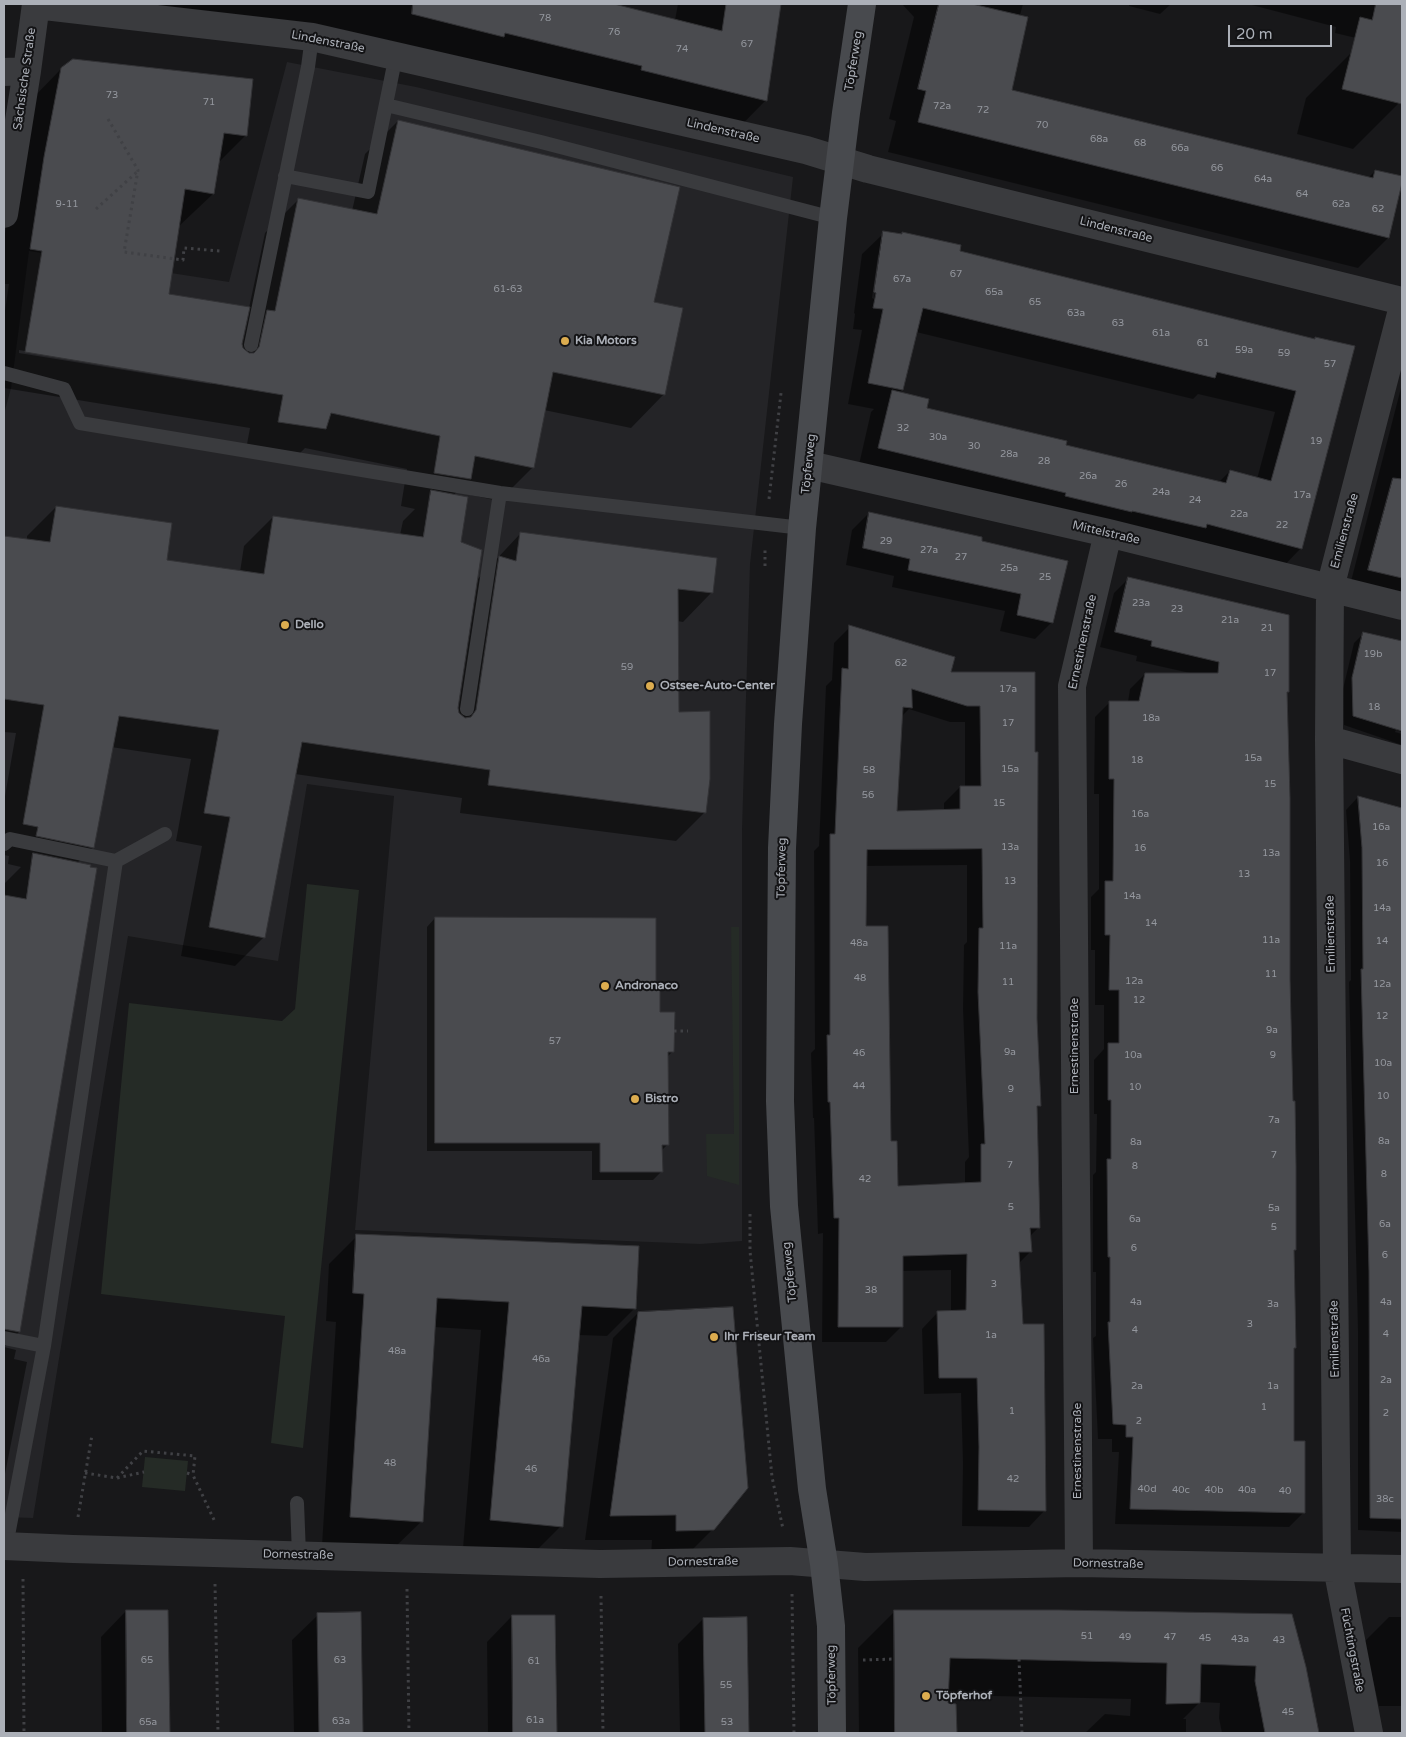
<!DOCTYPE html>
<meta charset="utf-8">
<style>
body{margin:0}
#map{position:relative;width:1406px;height:1737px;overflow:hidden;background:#18181a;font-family:"Varela Round",sans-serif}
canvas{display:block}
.frame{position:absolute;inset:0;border:5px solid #acb0b8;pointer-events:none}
.scale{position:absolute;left:1228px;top:25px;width:104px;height:22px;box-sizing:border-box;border:2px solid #acb0b8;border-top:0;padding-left:6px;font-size:15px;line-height:18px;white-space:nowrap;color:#acb0b8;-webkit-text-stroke:4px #131315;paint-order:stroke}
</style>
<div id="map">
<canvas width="1406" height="1737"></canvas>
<div class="frame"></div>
<div class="scale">20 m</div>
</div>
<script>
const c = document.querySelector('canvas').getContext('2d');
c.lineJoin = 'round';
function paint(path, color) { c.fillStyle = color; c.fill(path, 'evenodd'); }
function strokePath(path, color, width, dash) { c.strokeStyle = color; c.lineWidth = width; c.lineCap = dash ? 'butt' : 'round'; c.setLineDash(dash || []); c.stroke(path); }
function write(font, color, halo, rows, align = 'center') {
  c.font = font + ' "Varela Round",sans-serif'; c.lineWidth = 4; c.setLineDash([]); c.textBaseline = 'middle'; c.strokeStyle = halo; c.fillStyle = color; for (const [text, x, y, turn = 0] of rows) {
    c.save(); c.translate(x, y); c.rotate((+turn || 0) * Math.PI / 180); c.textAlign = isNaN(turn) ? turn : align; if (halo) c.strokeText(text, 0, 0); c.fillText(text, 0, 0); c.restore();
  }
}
paint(new Path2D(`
 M287,62L416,87L793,177L750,564L742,830V1241L700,1244L355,1230L394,796L307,784L278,961L128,936L33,1518L4,1517V414L11,388L29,251L229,282Z`), '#242427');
paint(new Path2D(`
 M307,884L359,890L303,1448L271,1443L285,1316L101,1294L129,1003L282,1021L295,1009Z
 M731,927H739V1185L707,1176L706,1134H734Z
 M145,1457L188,1461L185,1491L142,1487Z`), '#252b26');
paint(new Path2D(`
 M58,4H610L675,20L678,4H780L766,100L724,143L330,44Z
 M902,4H1023L1020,15L1027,17L1010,91L1368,178L1375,171L1402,178L1388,238L1358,268L888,152L896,121L889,119L914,17Z
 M1129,4H1171L1160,14L1129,6Z
 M1248,4H1402V49L1335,33L1336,27Z
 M1352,52L1402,66V90L1399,103L1353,149L1297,134L1306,98Z
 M61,69L246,135L218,163L213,194L178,227L167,295L249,308L265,233L298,200L352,211L365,154L398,121L652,303L664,394L631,428L544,410L533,467L499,501L457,492L453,495L459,543L477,580L520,534L711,593L683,622L677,621L678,713L705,812L676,841L460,813L462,798L295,774L264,937L235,966L181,956L202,846L176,841L191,759L111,747L93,847L77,863L19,1332L4,1347V884L21,867L8,864L9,856L4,855V802L16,733L4,732V537L27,540V536L56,507L166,561L240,572L244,546L273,517L400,535L403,521L415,509L401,506L407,469L305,448L291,462L245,455L250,428L4,388V317L9,284H4V240L11,191L28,103ZM19,350L211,382V384L19,353Z
 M884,233L900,235L902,233L959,252L1314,340L1316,338L1301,548L1280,570L858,469L871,412L874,409L848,404L862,330L853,329L855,314L854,313L862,254ZM878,255H881L874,299L872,298ZM916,332L1193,399L1198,394L1275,412L1257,479L1230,471L1219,482L1065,445L926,409L899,393L902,389Z
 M1402,384V603L1349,589Z
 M869,513L980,541L1052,622L1035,639L1000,631L1005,611L892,587L894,576L846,565L852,530Z
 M1129,578L1288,692L1285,694L1294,1348L1293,1442L1304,1512L1289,1527L1115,1524L1119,1452H1112V1439H1098L1093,1338L1096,1336V1272H1093V1175L1096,1172L1097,1114H1094V1060L1104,1049V1005H1095V950H1091V897L1099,889V794H1094L1095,717L1110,702H1128L1130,689L1145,674L1190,673L1136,661L1137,656L1100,647L1114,593Z
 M850,627L949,673H1033L1035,1019L1039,1106L1036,1109L1039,1227L1030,1236L1031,1251L1018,1264L1022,1326L1045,1510L1029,1527L962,1526L963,1464L961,1393L924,1394L922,1329L938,1312H951V1270L902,1271V1326L886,1342H822L823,1233L818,1234L814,1118H813L811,1053L815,1049L814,851L819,846L826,686L832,680L834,643ZM909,709L950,722H965V787H960L944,803V811L896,812L901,717ZM967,865V942L964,945L963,1009L969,1157L965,1162V1184L897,1187L890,1142L864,927L865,866Z
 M1364,633L1402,643V732L1396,730L1395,732L1402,734V745L1344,725L1343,689L1354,643Z
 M1358,797L1402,809V1532L1358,1530V1331L1349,982L1351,980L1350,861L1346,810Z
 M435,918L654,988L658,1013L673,1051L667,1057V1145L661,1151V1172L653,1180H592V1151H427V927Z
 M357,1236L635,1308L607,1336L579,1335L561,1526L533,1554L463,1548L481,1330L434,1327L422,1521L393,1549L322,1545L336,1322L326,1321L329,1264Z
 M638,1313L713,1529L687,1555L651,1556L652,1540H585L613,1338Z
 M4,1347L16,1350L14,1359L27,1362L4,1479Z
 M126,1611H167L168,1733H102L101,1637Z
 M895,1611L1305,1667L1318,1733H1222L1219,1718L1220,1703L1200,1702L1183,1719H1186V1733H1085L1105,1714L1130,1716L1131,1699L947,1695V1704L955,1705V1733H859L858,1648Z
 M360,1614L362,1733H294L292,1640L318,1615Z
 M512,1616H554L556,1733H488L487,1642Z
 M1389,1617H1402V1706H1379L1364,1642Z
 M746,1618L748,1733H680L678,1644L703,1619Z`), '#0007');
const building = new Path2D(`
 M413,4H614L722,31L726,4H781L767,101L641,70L642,66L505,33L504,37L412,14Z
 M939,4H972L1028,17L1012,90L1373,178L1375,170L1402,176V183L1389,238L918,122L926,91L918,89Z
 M1376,4H1402V104L1342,89L1360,17L1372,20Z
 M73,59L253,79L247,136L224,133L214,194L185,189L169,294L250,307L242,344L243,348L249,353H254L259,347L267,310L275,311L298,198L377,214L398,120L680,187L654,302L683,308L665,395L553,372L534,468L475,456L471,479L434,473L440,436L331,413L326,429L278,422L283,395L25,352L42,251L30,249L44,157L61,68Z
 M883,231L902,234V232L961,245L960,251L1315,339V337L1355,346L1302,549L1207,524L1206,528L1132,511V512L1065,496L1066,493L878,448L892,390L929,399L927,408L1067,441L1066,445L1150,465L1226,483L1230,470L1271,481L1296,391L1217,372L1215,378L923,308L903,390L868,383L883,309L873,308L876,293L874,292Z
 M1393,478L1402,479V578L1368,570Z
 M431,490L468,497L461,542L482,550L458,708L459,713L465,718L471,717L476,710L499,556L516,561L520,532L717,558L713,593L678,589L679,712L710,711V779L706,813L488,785L490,770L302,742L265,938L209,927L230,817L204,813L219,730L119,716L94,848L36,836L38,827L23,824L44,705L4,699V536L50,542L56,506L172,523L167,560L264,574L273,516L423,537Z
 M869,512L982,537V541L1068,561L1053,623L1017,615L1021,594L908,570L910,559L863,548Z
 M1128,577L1289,615V692H1287L1290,798V979L1293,1101H1295L1296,1166V1250H1294L1296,1348H1294V1441H1305V1513L1130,1509L1133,1437H1126V1425L1113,1424L1108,1322H1110V1257H1108L1107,1159H1111V1100H1108V1043H1119V990H1109L1110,935H1105V881H1113L1114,779H1109V701H1139L1145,673H1218L1219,662L1151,646L1152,641L1115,632Z
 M849,625L955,657L951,672H1035V752H1038L1037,1019L1041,1106H1037L1040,1228H1030L1032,1252H1019L1023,1324H1044L1046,1511L978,1510L979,1447L977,1378H939L937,1311L966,1310L967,1254L903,1256V1327H838L839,1218H834L830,1102H828L827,1035H830V834H835L842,668L848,669ZM912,689L967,706H980L981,786H960V809L897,811L903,707L912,708ZM982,849L983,928H979L978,992L985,1144H981V1182L898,1186L897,1141H891L888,926H866L867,850Z
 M1363,632L1402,641V731L1353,716L1352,678Z
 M1358,796L1402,808V1519L1370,1518L1369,1271L1361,969H1363L1362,848Z
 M33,853L91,865L90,867L97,868L20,1332L4,1329V895L26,899Z
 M435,917L656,918V987H660V1012H675L674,1052H668L669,1145H662L663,1172H600V1143H435Z
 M356,1234L639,1246L636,1309L582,1306L563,1527L490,1520L509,1302L437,1298L423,1522L350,1517L364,1294L353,1293Z
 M733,1307L748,1488L714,1530L676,1531V1515L610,1516L638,1312Z
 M126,1610H168L170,1733H127Z
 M894,1610H1059L1292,1614L1306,1667L1319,1733H1265L1255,1681L1256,1666L1201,1664L1200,1703L1166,1704L1167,1663L950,1658L948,1703L956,1704L957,1733H895Z
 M361,1612L363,1733H319L317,1613Z
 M512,1615H555L557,1733H513Z
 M747,1617L749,1733H705L703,1618Z`);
paint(building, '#4a4b4f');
strokePath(building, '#333336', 1);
strokePath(new Path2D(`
 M108,119L138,170L124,252L183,260L184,248L220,251
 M96,209L138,171
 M769,499L781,393
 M765,566V550
 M674,1031H688
 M750,1214V1251L772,1477L783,1529
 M85,1473L117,1478L144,1472
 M187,1473L193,1475
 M117,1478L143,1451L195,1456L193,1475L215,1522
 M78,1517L92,1435
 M23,1579L24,1733
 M215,1584L218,1733
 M407,1589L409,1733
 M792,1594L794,1733
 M601,1596L603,1733
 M1019,1659L1022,1733
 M863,1660L895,1659`), '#404145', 3, [2.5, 4]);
strokePath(new Path2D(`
 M386,105L541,142L833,218
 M285,176L368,192L396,55
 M251,345L308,67L312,37
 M4,373L64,389L80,423L500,493L802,528
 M467,709L500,493
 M4,844L10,839L116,861L44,1346L6,1546
 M116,861L165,834
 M4,1338L44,1346
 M297,1503L299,1554`), '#3a3b3e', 14);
strokePath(new Path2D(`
 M36,5L312,37L806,150L868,169L1402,301
 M4,72L27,71
 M4,214L27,71L36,4
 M809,465L1108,533L1402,606
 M1329,740L1402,760
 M4,1546L73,1549L600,1564L790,1561L865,1567L1079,1563L1402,1569
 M1079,1563L1072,686L1108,533
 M1369,1733L1337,1567L1329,740L1330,588L1402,310`), '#3a3b3e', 28);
strokePath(new Path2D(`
 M832,1733L831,1626L824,1564L812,1489L784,1206L780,1101L782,848L788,724L802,528L833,218L846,113L862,4`), '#484a4e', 28);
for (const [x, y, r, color] of [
 [565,341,5,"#dcac4f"],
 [285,625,5,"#dcac4f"],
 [650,686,5,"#dcac4f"],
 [605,986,5,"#dcac4f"],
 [635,1099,5,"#dcac4f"],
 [714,1337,5,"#dcac4f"],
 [926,1696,5,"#dcac4f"]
]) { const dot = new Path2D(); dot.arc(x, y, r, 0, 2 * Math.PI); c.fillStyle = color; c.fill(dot); strokePath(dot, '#131315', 2); }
write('10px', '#94979e', null, [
 ["78",545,18],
 ["76",614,32],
 ["67",747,44],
 ["74",682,49],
 ["73",112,95],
 ["71",209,102],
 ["72a",942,106],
 ["72",983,110],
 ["70",1042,125],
 ["68a",1099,139],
 ["68",1140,143],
 ["66a",1180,148],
 ["66",1217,168],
 ["64a",1263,179],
 ["64",1302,194],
 ["9-11",67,204],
 ["62a",1341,204],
 ["62",1378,209],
 ["67",956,274],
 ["67a",902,279],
 ["61-63",508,289],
 ["65a",994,292],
 ["65",1035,302],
 ["63a",1076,313],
 ["63",1118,323],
 ["61a",1161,333],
 ["61",1203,343],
 ["59a",1244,350],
 ["59",1284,353],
 ["57",1330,364],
 ["32",903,428],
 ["30a",938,437],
 ["19",1316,441],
 ["30",974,446],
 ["28a",1009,454],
 ["28",1044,461],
 ["26a",1088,476],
 ["26",1121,484],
 ["24a",1161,492],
 ["17a",1302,495],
 ["24",1195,500],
 ["22a",1239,514],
 ["22",1282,525],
 ["29",886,541],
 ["27a",929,550],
 ["27",961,557],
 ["25a",1009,568],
 ["25",1045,577],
 ["23a",1141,603],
 ["23",1177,609],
 ["21a",1230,620],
 ["21",1267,628],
 ["19b",1373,654],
 ["62",901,663],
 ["59",627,667],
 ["17",1270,673],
 ["17a",1008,689],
 ["18",1374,707],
 ["18a",1151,718],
 ["17",1008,723],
 ["15a",1253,758],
 ["18",1137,760],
 ["15a",1010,769],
 ["58",869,770],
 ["15",1270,784],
 ["56",868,795],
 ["15",999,803],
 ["16a",1140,814],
 ["16a",1381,827],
 ["13a",1010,847],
 ["16",1140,848],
 ["13a",1271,853],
 ["16",1382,863],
 ["13",1244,874],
 ["13",1010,881],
 ["14a",1132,896],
 ["14a",1382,908],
 ["14",1151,923],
 ["11a",1271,940],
 ["14",1382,941],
 ["48a",859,943],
 ["11a",1008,946],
 ["11",1271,974],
 ["48",860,978],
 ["12a",1134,981],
 ["11",1008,982],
 ["12a",1382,984],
 ["12",1139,1000],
 ["12",1382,1016],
 ["9a",1272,1030],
 ["57",555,1041],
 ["9a",1010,1052],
 ["46",859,1053],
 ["10a",1133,1055],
 ["9",1273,1055],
 ["10a",1383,1063],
 ["44",859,1086],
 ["10",1135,1087],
 ["9",1011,1089],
 ["10",1383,1096],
 ["7a",1274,1120],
 ["8a",1384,1141],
 ["8a",1136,1142],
 ["7",1274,1155],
 ["7",1010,1165],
 ["8",1135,1166],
 ["8",1384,1174],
 ["42",865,1179],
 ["5",1011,1207],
 ["5a",1274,1208],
 ["6a",1135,1219],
 ["6a",1385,1224],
 ["5",1274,1227],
 ["6",1134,1248],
 ["6",1385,1255],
 ["3",994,1284],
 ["38",871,1290],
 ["4a",1136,1302],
 ["4a",1386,1302],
 ["3a",1273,1304],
 ["3",1250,1324],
 ["4",1135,1330],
 ["4",1386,1334],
 ["1a",991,1335],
 ["48a",397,1351],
 ["46a",541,1359],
 ["2a",1386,1380],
 ["2a",1137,1386],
 ["1a",1273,1386],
 ["1",1264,1407],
 ["1",1012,1411],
 ["2",1386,1413],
 ["2",1139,1421],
 ["48",390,1463],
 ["46",531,1469],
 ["42",1013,1479],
 ["40d",1147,1489],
 ["40c",1181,1490],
 ["40b",1214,1490],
 ["40a",1247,1490],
 ["40",1285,1491],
 ["38c",1385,1499],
 ["51",1087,1636],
 ["49",1125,1637],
 ["47",1170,1637],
 ["45",1205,1638],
 ["43a",1240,1639],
 ["43",1279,1640],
 ["65",147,1660],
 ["63",340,1660],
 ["61",534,1661],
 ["55",726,1685],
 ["45",1288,1712],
 ["61a",535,1720],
 ["63a",341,1721],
 ["65a",148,1722],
 ["53",727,1722]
]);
write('12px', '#acb0b8', '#131315', [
 ["Lindenstraße",328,42,11],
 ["Töpferweg",854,61,-81],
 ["Sächsische Straße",25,79,-82],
 ["Lindenstraße",723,131,13],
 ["Lindenstraße",1116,230,14],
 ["Töpferweg",809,464,-84],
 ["Emilienstraße",1345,531,-75],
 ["Mittelstraße",1106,533,13],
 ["Ernestinenstraße",1083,642,-78],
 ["Töpferweg",782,868,-89],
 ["Emilienstraße",1331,934,-91],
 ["Ernestinenstraße",1075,1046,-90],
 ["Töpferweg",790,1272,-96],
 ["Emilienstraße",1335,1339,-91],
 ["Ernestinenstraße",1078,1451,-90],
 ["Dornestraße",298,1555,1],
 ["Dornestraße",703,1562,-1],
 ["Dornestraße",1108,1564,1],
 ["Füchtingstraße",1352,1650,79],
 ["Töpferweg",832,1675,-91]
]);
write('bold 12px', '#acb0b8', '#131315', [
 ["Kia Motors",575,341],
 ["Dello",295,625],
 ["Ostsee-Auto-Center",660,686],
 ["Andronaco",615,986],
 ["Bistro",645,1099],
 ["Ihr Friseur Team",724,1337],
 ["Töpferhof",936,1696]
], 'left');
</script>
